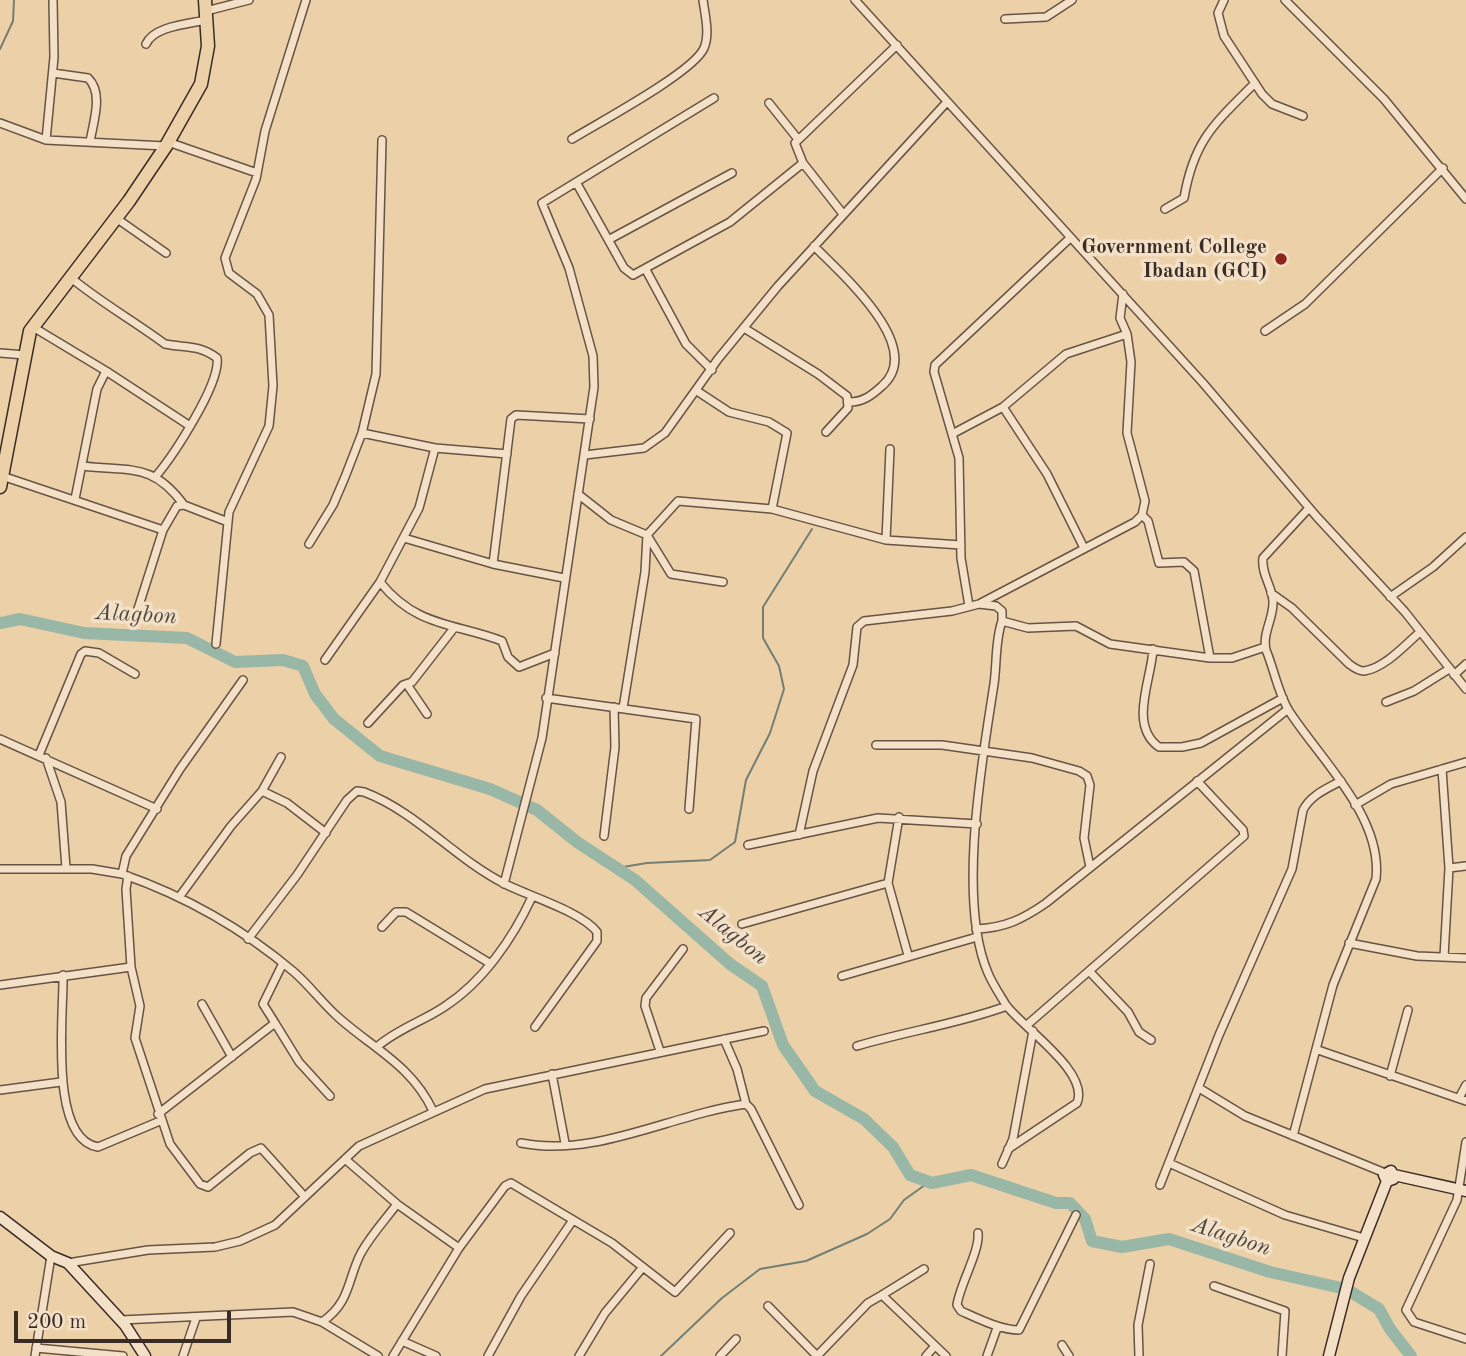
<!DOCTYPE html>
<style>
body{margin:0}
#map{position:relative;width:1466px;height:1356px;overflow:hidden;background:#ecd0a8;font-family:"Old Standard TT",serif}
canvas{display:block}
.scale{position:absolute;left:14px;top:1311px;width:217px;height:32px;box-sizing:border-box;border:4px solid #392b26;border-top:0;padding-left:9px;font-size:21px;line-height:24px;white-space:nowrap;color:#392b26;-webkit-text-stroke:5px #f3e0c6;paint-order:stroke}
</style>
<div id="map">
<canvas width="1466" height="1356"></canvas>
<div class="scale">200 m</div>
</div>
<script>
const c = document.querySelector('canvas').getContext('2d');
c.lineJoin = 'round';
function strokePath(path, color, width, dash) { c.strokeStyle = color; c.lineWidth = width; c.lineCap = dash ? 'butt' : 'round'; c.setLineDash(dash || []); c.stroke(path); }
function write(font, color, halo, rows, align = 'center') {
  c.font = font + ' "Old Standard TT",serif'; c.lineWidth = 7; c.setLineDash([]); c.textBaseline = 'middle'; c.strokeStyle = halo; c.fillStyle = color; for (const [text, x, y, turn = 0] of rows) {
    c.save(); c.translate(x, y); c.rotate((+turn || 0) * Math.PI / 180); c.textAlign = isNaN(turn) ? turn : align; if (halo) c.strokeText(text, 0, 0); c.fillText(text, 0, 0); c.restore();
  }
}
strokePath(new Path2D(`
 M0,49L13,21L14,0
 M617,868L647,863L710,860L735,842L746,780L770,733L784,689L779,666L763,638V607L812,529
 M661,1356L722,1298L760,1269L806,1261L867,1234L890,1219L904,1200L929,1182`), '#737f73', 2);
strokePath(new Path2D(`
 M0,623L20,619L84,633L187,638L235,662L283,660L303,666L315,694L334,719L380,756L490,789L537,810L577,842L635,880L730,964L762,986L783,1045L815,1091L864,1119L893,1147L910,1175L932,1183L971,1175L1056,1203H1070L1085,1219L1092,1241L1122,1247L1169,1239L1270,1272L1346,1289L1379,1309L1390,1329L1411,1356`), '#99b7a6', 12);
const street = new Path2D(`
 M855,0L1203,383L1317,517L1405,612L1466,689
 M1224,0L1218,13L1224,36L1262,94L1272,104L1303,116
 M1285,0L1384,99L1466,199
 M206,11L249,0
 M1005,19L1046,17L1072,0
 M146,44C154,26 189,24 206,20
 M53,73L88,78C104,93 93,123 90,142
 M769,103L797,138
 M0,123L46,140L165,146
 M572,139C598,123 694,72 704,48C710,34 705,15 703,0
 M46,140L54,57L53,0
 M168,142L257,173
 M576,182L624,268L633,275L730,222L803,163
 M1165,209L1184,198C1194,140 1214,124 1255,83
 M843,214L803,163L795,143L897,45
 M116,218L166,253
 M610,239L732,173
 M814,246C840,273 927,347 882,386C871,396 863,402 849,402
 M646,270L686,344L712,370
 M70,277C100,302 134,321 165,344C184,348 199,344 217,358C221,383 173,456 156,476
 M33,327L106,371L97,389L75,499
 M744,328L818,374L847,396L848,408L826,432
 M1265,331L1305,304L1443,168
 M0,353L25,355
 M106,371L190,426
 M697,391L729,412L769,422L787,433L772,509
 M1003,407L1047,474L1084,548
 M362,433L435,448L507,454
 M954,433L1003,407L1066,354L1127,334
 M435,448L419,508L380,582C416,627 454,623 502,641L508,657L519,667L555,653
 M585,455L644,448L665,433L718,359L778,286L946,103
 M83,466C131,472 152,462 184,505L177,506L163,530
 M2,476L163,530L136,615
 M578,494L611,520L647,535L671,574L723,582
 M184,505L228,522
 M1142,515L1148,521L1159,563L1184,562L1194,571L1210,658
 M404,538L493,564L564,578
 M886,540L890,449
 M309,544L333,505L345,477L362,433L376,374L382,140
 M493,564L511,419L516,415L590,419
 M1271,593L1292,608L1349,664C1353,667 1359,671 1364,671C1385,668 1406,644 1420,632
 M1390,597L1433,567L1466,537
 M979,604L1135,522L1142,515L1145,501L1127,433L1131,362L1127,334L1120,318L1123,294
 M969,606L961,558L959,458L934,372L935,365L1069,239
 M1002,621L1028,628L1076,626L1110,644L1210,658H1232L1265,647
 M216,644L229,512L269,426L273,386L269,315L257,294L229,273L225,258L256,179L265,131L306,0
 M1153,649C1152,678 1128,725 1159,747H1182L1201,743L1283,698
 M325,660L380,582
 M1454,675L1466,664
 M243,680L180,769L126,856L122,874C185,896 242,928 294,972C310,986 323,1004 339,1018C374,1049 412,1066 433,1111
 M408,686L427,714
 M546,698L696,719L689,809
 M1386,702L1414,691L1449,669
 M623,708L645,572L647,535L678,501L772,509L886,540L961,545
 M368,723L403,685L412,682L454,628
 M0,739L157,809
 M876,745H942L1032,758L1079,771L1087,776L1090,785L1084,838L1090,867
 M39,755L81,654L85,651L99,653L135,674
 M46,758L61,802L66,868
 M1442,769L1449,868L1444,957
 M262,791L287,803L326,833
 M1355,805L1391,784L1466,762
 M899,817L888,883L908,955
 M799,835L813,771L853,665L857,627L864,621L952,611L979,604L996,606L1002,611V621C995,641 997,663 994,684C982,761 957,901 988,973C992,983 1000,995 1006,1005C1023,1028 1090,1072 1077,1103L1008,1149
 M604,836L615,747L614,707
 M748,845L878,818L977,824
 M1449,868L1466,866
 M0,869H92L122,874
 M128,876L126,889L131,967L140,1006L135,1038L170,1144L200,1184L208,1187L250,1153L261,1148L305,1197
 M504,884L542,738L594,387L593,356L569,268L542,203L714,98
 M180,896L231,826L262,791L281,757
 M742,924L888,883
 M382,927L396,912H406L491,964
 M976,929C1005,928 1023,919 1046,903L1288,709
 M248,939L297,875L347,800L357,791L364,792C417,812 455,859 505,884C529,896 582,912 597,932V941L535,1027
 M1349,943L1417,956L1466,958
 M1090,972L1128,1012L1139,1032L1151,1040
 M63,975C64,1013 48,1139 98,1147L160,1121
 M842,976L977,937
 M0,985L131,967
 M202,1004L232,1057
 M275,1023L299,1062L330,1096
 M1027,1025L1244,836L1243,830L1197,781
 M724,1039L737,1069L746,1104
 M378,1046C398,1029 423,1021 444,1007C483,982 513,938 532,897
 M857,1046C907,1031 958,1024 1007,1006
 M1318,1050L1466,1101
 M660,1051L645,1006L646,998L683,949
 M552,1074L565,1143
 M1390,1076L1408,1010
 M1199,1088L1245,1116L1385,1173
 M0,1090L61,1082
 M1459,1098L1466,1085
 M158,1114L275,1023L263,1004L283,963
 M1293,1136L1333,985L1376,879C1383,817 1320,759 1289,711C1278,693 1274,669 1266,650C1262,633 1274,618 1273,601C1272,586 1261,574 1263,558L1309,508
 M1466,1142L1457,1200L1406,1310L1414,1322L1466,1339
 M521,1143C596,1158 672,1114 746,1104L751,1109L799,1205
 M345,1159L397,1204L459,1248
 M1169,1163L1285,1215L1364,1238
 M1002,1164L1013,1139L1033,1031
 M1160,1185L1219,1035L1292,869L1303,810C1311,795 1326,789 1341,781
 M978,1233C980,1251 960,1284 957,1305L961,1311C979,1319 1001,1330 1019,1330L1076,1215
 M68,1263L148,1250L215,1247L240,1241L275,1225L359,1146L485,1089L764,1031
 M1214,1286L1285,1311L1282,1356
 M882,1295L924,1269
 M768,1306L817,1356
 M121,1320L293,1312L322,1322L378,1356
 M322,1322C351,1302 347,1280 361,1253C371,1235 385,1220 397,1204
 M402,1341L436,1356
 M1062,1345L1069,1356
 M36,1348L123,1356
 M35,1356L51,1256
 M183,1356L196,1318
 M393,1356L459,1248L505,1186L511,1183L612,1243L675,1292L730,1233
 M488,1356L521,1296L573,1220
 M579,1356L605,1313L643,1267
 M720,1356L736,1339
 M817,1356L868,1303L882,1295L946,1356
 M926,1356L934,1347
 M987,1356L997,1328
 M1139,1356L1138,1325L1150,1264`);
const secondary = new Path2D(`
 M1394,1175L1466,1191
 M0,1217L51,1256L68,1263L125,1325L145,1356
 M1329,1356L1349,1278L1387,1181L1384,1175L1391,1171L1393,1179L1387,1181`);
const primary = new Path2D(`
 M0,487L30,331L129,201L166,146L201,84L208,46L205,0`);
strokePath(street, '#665446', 10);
strokePath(secondary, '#392b26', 13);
strokePath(primary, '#392b26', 15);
strokePath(street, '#f3e0c6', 7);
strokePath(secondary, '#f3e0c6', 10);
strokePath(primary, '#ecd0a8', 12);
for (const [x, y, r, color] of [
 [1281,259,7,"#8f2418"]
]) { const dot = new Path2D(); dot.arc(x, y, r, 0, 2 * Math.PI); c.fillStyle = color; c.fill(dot); strokePath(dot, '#f3e0c6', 2.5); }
write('bold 21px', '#392b26', '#f3e0c6', [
 ["Government College",1267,247],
 ["Ibadan (GCI)",1267,271]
], 'right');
write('italic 23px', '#4c4740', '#f3e0c6', [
 ["Alagbon",136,615,3],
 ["Alagbon",733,935,39],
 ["Alagbon",1231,1237,18]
]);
</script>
